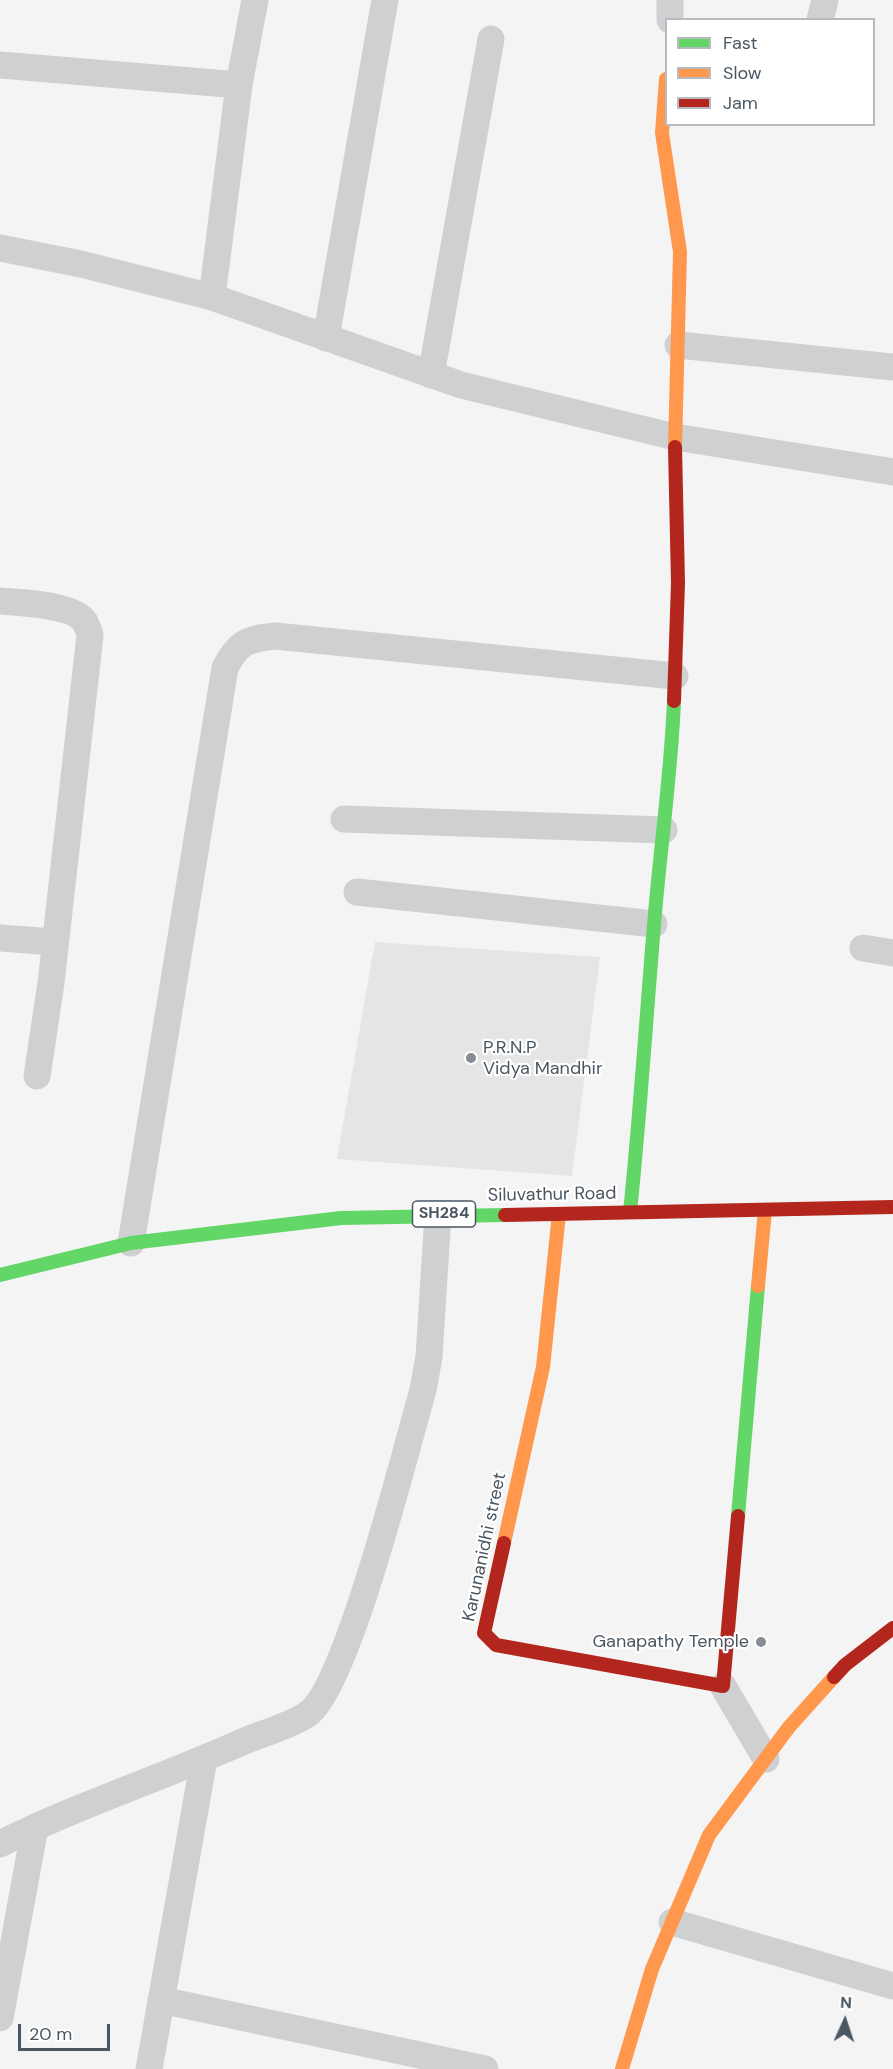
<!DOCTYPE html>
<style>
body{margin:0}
#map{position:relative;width:893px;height:2069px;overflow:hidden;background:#f4f4f4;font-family:"DM Sans",sans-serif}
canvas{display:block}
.legend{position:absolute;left:665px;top:18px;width:210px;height:108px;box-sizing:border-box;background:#fff;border:2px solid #b7bbc0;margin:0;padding:8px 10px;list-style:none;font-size:18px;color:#4a5661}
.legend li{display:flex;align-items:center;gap:12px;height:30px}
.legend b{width:30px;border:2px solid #b7bbc0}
.north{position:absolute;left:815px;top:1991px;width:60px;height:60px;-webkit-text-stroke:4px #fff;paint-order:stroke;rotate:3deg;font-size:16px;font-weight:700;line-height:24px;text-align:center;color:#4a5661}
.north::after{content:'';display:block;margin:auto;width:21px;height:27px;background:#4a5661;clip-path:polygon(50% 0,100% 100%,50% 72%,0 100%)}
.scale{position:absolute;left:18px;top:2024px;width:92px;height:27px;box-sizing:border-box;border:3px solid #4a5661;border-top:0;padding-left:8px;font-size:18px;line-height:21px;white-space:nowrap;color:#4a5661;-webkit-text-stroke:4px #fff;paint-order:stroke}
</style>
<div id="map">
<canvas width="893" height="2069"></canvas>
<ul class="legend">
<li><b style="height:8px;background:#63d668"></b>Fast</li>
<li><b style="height:8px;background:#ff974d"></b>Slow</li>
<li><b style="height:8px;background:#b3261e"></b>Jam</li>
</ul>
<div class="north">N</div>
<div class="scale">20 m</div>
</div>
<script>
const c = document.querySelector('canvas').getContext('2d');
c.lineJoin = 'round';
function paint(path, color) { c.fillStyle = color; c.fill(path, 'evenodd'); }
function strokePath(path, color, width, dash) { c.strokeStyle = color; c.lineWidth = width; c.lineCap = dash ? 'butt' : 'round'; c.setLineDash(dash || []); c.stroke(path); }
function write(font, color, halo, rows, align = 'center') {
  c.font = font + ' "DM Sans",sans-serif'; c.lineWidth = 4.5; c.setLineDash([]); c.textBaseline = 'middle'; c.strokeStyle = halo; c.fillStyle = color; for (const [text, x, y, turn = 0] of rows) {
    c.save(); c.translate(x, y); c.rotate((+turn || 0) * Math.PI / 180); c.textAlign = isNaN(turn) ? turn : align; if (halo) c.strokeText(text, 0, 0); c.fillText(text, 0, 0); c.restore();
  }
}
paint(new Path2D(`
 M375,942L600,957L572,1176L337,1159Z`), '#e6e5e6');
strokePath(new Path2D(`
 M670,20V0
 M820,20L825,0
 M0,65L239,85
 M0,248L81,264L212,297L461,385L675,437L893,472
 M212,297L239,85L255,0
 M326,338L385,0
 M678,345L893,367
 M431,375L491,39
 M0,601C21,603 73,604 85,622C87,626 89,631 90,635L51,983L37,1076
 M344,819L664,830
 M357,892L654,924
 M0,938L53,942
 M863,948L893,953
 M131,1243L225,668C238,642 247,639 275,636L675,676
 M723,1686L766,1759
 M0,1844C78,1805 162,1778 242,1742C261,1734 293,1725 309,1713C348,1683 406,1449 423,1390L429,1357L438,1214
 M672,1922L893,1986
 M161,2000L485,2069
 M0,2018L35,1827
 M149,2069L204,1759`), '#ced0d2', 27);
strokePath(new Path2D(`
 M630,1212C640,1116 646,1020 654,925C660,850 671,776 674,701
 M0,1275L131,1243L341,1218L505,1215
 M738,1516L758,1286`), '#63d668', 14);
strokePath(new Path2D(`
 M666,79L662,133L680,252L675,447
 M758,1286L765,1210
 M504,1543L543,1367L559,1214
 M622,2069L652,1969L709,1835L789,1727L834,1677`), '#ff974d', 14);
strokePath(new Path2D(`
 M674,701L678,583L675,447
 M505,1215L893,1207
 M504,1543L484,1633L496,1645L723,1686L738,1516
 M834,1677L845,1665L893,1628`), '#b3261e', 14);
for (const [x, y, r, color] of [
 [471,1058,6,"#868d94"],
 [761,1642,6,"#868d94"]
]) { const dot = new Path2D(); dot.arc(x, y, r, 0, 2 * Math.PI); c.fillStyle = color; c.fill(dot); strokePath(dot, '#fff', 2); }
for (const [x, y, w] of [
 [444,1214,63]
]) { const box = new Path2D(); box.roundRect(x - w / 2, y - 13, w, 26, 4.5); c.fillStyle = '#fff'; c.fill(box); strokePath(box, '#4a5661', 1.5); }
write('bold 16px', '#4a5661', null, [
 ["SH284",444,1214]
]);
write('18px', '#4a5661', '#fff', [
 ["P.R.N.P",483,1048],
 ["Vidya Mandhir",483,1069],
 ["Ganapathy Temple",749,1642,"right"]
], 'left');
write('18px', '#4a5661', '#fff', [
 ["Siluvathur Road",552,1195,-1],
 ["Karunanidhi street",485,1547,-78]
]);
</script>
